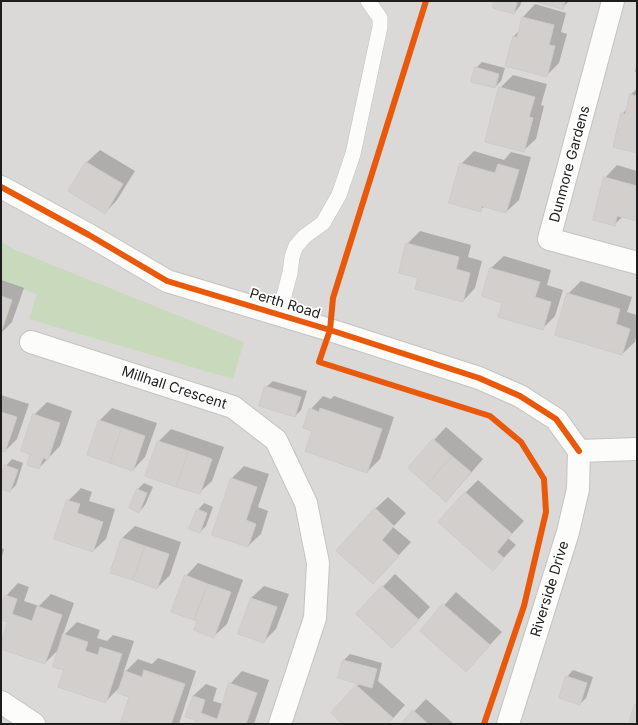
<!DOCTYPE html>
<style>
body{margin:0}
#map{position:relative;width:638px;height:725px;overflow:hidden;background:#ebe9e6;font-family:Inter,sans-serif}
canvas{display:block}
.frame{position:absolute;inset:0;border:2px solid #1d1d1d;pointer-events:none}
</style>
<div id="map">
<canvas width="638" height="725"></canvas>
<div class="frame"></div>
</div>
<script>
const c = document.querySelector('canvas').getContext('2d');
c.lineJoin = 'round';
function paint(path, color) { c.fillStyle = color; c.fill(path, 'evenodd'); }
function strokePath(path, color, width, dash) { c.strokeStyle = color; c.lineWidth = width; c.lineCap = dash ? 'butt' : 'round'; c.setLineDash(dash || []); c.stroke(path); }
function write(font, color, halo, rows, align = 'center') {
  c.font = font + ' Inter,sans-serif'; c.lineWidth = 3.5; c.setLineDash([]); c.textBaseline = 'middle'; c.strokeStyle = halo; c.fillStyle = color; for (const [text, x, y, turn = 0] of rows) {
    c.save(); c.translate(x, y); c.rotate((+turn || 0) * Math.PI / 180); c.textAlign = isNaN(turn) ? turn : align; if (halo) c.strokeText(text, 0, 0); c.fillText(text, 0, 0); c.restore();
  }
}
paint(new Path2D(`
 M1,1H637V724H1Z`), '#dad9d7');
paint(new Path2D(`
 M1,242L15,250L244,342L233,379L29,319L37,294L1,281Z`), '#c8d9bc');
paint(new Path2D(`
 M495,1H522L520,6L514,13Z
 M537,1H569L562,8Z
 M535,4L566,13L561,32L567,34L559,63L546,76L506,65L514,36L519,31L523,17Z
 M482,62L505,68L501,81L495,87L476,68Z
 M637,64V72H635Z
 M513,75L547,84L541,105L544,106L536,139L523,151L500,88Z
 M637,89V152L622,114L627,109L631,94Z
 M100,150L135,171L117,200L105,213L70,191L87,162Z
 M474,151L504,160L511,152L531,157L519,200L506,212L485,206L480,210L461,164Z
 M617,165L637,171V220L623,216L614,225L605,178Z
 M420,231L471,245L468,257L482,261L475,288L463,301L419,277L407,244Z
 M504,256L551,270L547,285L563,290L555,316L542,329L503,302L483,296L491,268Z
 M1,280L24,288L12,322L1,333Z
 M581,281L632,297L627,312L637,315V334L635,342L622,354L568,294Z
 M273,381L307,391L301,410L295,416L266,387Z
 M1,395L29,404L17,439L5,451L1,450Z
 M323,396L331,399L334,396L394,417L380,459L367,472L311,409Z
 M47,402L72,411L60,446L39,468L31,453L34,415Z
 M112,408L157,423L145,457L133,470L100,420Z
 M446,427L483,459L458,488L446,500L434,440Z
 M171,429L224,447L212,481L199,493L147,475L159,441Z
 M12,459L23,463L16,485L10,491L1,488V480L6,466Z
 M244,466L269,474L258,507L268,511L261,534L248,546L232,478Z
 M478,480L524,521L508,538L516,545L493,569L465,493Z
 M144,483L153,487L145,505L139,512L138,489Z
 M81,488L92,492L89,501L115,509L106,539L93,551L68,501Z
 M388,497L406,513L393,527L411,542L373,583L375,509Z
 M204,503L213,507L206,526L200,532L198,510Z
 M135,526L181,542L170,575L157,588L111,572L122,538Z
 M1,548L4,549L1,560Z
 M198,563L243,580L227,624L214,636L198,621L186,576Z
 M395,574L430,607L405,634L357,614Z
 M18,583L29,587L24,601L39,606L51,594L74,603L62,637L77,622L100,630L97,638L107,641L113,635L134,641L123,674L138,659L152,664L158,658L196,671L179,724H121L130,696L120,687L106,701L65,669L60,648L45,663L1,648V645L9,622L1,619V609L6,596Z
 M264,586L289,594L276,629L263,642L251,598Z
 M456,592L502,632L466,670L421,631Z
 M350,654L382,663L378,681L405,705L388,724H345L333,713L360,683L344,660Z
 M573,670L593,677L586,698L580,704L567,677Z
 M242,671L269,680L254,724H195L197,720L193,696L206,684L217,688L213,701L223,704L230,684Z
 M426,699L454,724H402Z`), '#0003');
const building = new Path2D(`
 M494,1H513L517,2L514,14L493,8Z
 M534,1H565L563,9Z
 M522,17L554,25L549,45L555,46L547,77L505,66L513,36L517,37Z
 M475,67L499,74L495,88L471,82Z
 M499,87L535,97L529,117L533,118L524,152L485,142Z
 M630,94L637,96V153L613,147L621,113L625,114Z
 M86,162L123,184L105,214L68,191Z
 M460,163L495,173L498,164L519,170L506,213L482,206L481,212L449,203Z
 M604,177L637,186V221L617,216L615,226L593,220Z
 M406,243L459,257L456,269L470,273L463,302L415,289L418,278L399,273Z
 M490,268L540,282L535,297L551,302L543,330L498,317L502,303L482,296Z
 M567,293L620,309L616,324L630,329L622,355L555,335Z
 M1,296L12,300L1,333Z
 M265,386L301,397L295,417L259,406Z
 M310,408L319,412L320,408L382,429L367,473L305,451L312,431L303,428Z
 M1,412L17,417L5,452L1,451Z
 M33,414L60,423L48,460L43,458L39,469L27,465L30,454L21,451Z
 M99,420L122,428L110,463L87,455Z
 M122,428L145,436L133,471L110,463Z
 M433,439L452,456L427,485L408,468Z
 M158,441L189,451L176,487L145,476Z
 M189,451L212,459L200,494L176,487Z
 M452,456L471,472L446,502L427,485Z
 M5,465L18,470L10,492L1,489V477Z
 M231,478L257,487L246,520L256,524L248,547L212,535Z
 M137,489L147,493L139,513L129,508Z
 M465,492L512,534L497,552L504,558L493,571L438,522Z
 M67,500L80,504L77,513L103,522L93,552L54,539Z
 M375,508L394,526L382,540L399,556L373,584L336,551Z
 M197,509L207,513L200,533L189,529Z
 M122,538L145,546L133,580L110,573Z
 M145,546L169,554L157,589L133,580Z
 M185,575L208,584L194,620L171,612Z
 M208,584L231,592L214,638L194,630L197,621L194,620Z
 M382,586L419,620L392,648L356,614Z
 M5,595L17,599L12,614L32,621L37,606L62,615L45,664L1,649V642L8,622L1,620V606Z
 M251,598L277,607L264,643L238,634Z
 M443,604L490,645L466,672L420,631Z
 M63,634L88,642L85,651L98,655L100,647L122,654L106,703L58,687L64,670L53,667Z
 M343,660L377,669L372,688L338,678Z
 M144,670L185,684L171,724H120L129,697L117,693L125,671L142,677Z
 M566,676L587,683L580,705L559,698Z
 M229,683L257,693L246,724H194L196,720L185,717L193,696L205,700L201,713L217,719Z
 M356,685L393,718L388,724H343L331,713Z
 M635,704L637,705V724H629Z
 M413,710L428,724H401Z`);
paint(building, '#d2cfcd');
strokePath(building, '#cecbc7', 1);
const service = new Path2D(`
 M279,314L290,273L292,257L296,246L305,236L323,223L339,195L353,154L380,27V18L368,1`);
const minor = new Path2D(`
 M613,1L549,239L637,263
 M31,342L233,407L276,440L306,503L318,563L315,618L280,724
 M1,702L34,724`);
const tertiary = new Path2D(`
 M1,187L89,235L167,281L330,330L479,378L520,396L556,419L579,451
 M579,451L637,449
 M508,724L568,532L578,489L579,451`);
strokePath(service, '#c4c3c2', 16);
strokePath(minor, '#c4c3c2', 24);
strokePath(tertiary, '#c4c3c2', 24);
strokePath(service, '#fcfcfb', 15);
strokePath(minor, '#fcfcfb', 22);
strokePath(tertiary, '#fcfcfb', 22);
strokePath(new Path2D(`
 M426,1L333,298L330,330L319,362L490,416L521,442L544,479L546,512L524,606L484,724
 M1,187L89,235L167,281L330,330L479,378L520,396L556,419L579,451`), '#e8590c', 6);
write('14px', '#1d1d1d', '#fff', [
 ["Dunmore Gardens",570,164,-75],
 ["Perth Road",285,304,17],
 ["Millhall Crescent",174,388,18],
 ["Riverside Drive",550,589,-73]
]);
</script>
